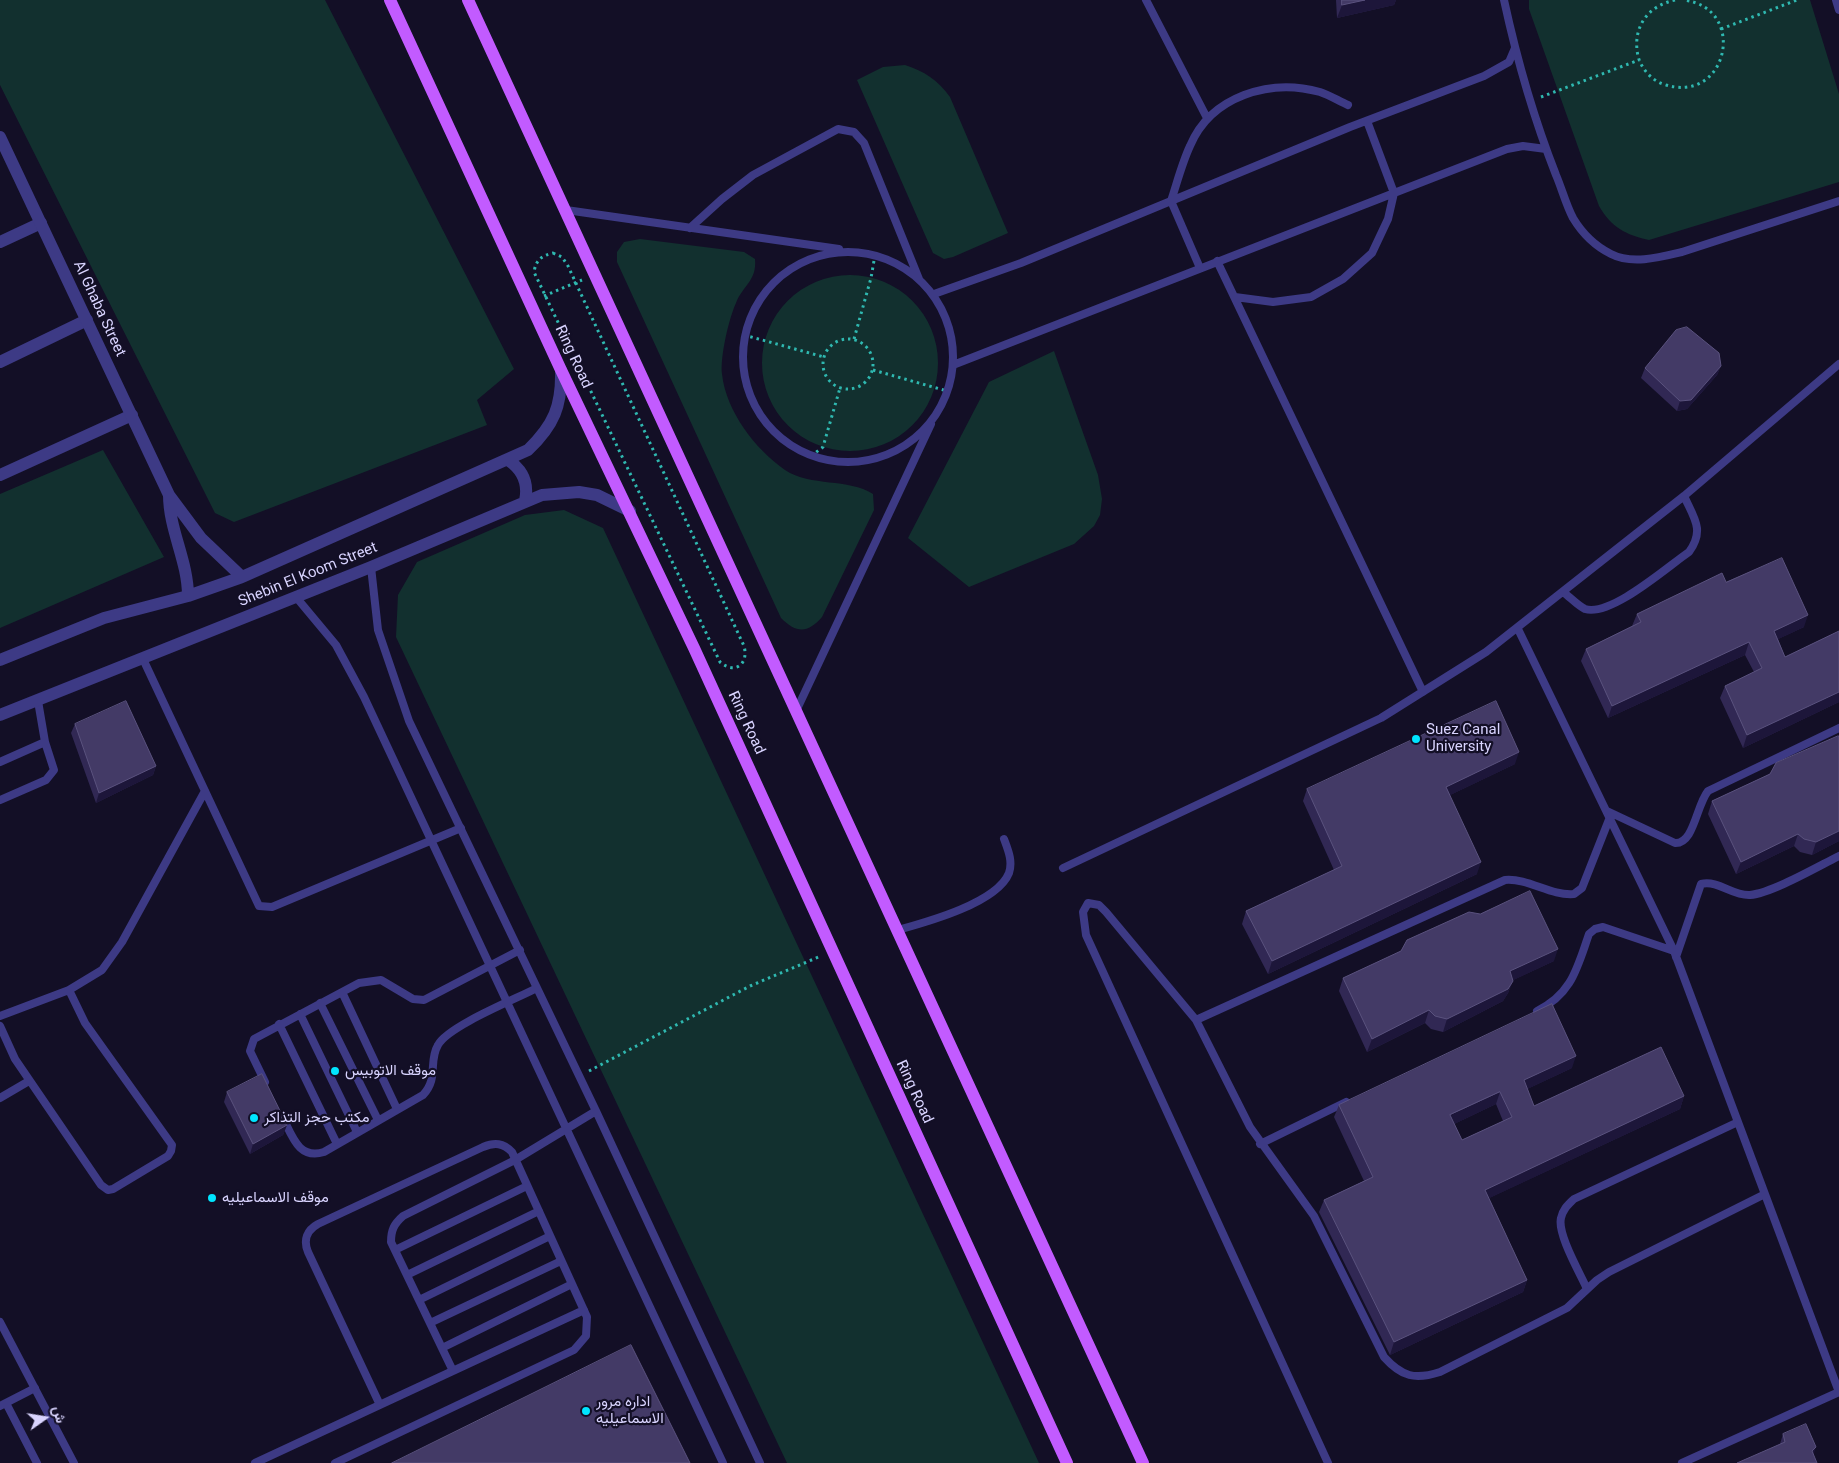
<!DOCTYPE html>
<meta charset="utf-8">
<style>
body{margin:0}
#map{position:relative;width:1839px;height:1463px;overflow:hidden;background:#130f26;font-family:Roboto,Vazirmatn,sans-serif}
canvas{display:block}
.north{position:absolute;left:20px;top:1393px;width:50px;height:50px;-webkit-text-stroke:4px #130f26;paint-order:stroke;rotate:77deg;font-size:14px;font-weight:700;line-height:20px;text-align:center;color:#d9d4ff}
.north::after{content:'';display:block;margin:auto;width:18px;height:22px;background:#d9d4ff;clip-path:polygon(50% 0,100% 100%,50% 72%,0 100%)}
</style>
<div id="map">
<canvas width="1839" height="1463"></canvas>
<div class="north">ش</div>
</div>
<script>
const c = document.querySelector('canvas').getContext('2d');
c.lineJoin = 'round';
function paint(path, color) { c.fillStyle = color; c.fill(path, 'evenodd'); }
function strokePath(path, color, width, dash) { c.strokeStyle = color; c.lineWidth = width; c.lineCap = dash ? 'butt' : 'round'; c.setLineDash(dash || []); c.stroke(path); }
function write(font, color, halo, rows, align = 'center') {
  c.font = font + ' Roboto,Vazirmatn,sans-serif'; c.lineWidth = 4.5; c.setLineDash([]); c.textBaseline = 'middle'; c.strokeStyle = halo; c.fillStyle = color; for (const [text, x, y, turn = 0] of rows) {
    c.save(); c.translate(x, y); c.rotate((+turn || 0) * Math.PI / 180); c.textAlign = isNaN(turn) ? turn : align; if (halo) c.strokeText(text, 0, 0); c.fillText(text, 0, 0); c.restore();
  }
}
paint(new Path2D(`
 M0,0H325L514,369L477,400L487,425L234,522L215,513L0,85Z
 M1529,0H1810L1839,94V182L1649,240C1626,235 1611,227 1599,206L1529,9Z
 M905,65C924,71 938,80 950,97L1008,233L953,257L944,259L933,253L857,80L883,67Z
 M640,239L744,252L755,259C757,281 743,285 736,303C729,318 720,357 722,374C726,411 755,449 785,470C811,487 848,478 873,494L874,510L822,617C808,633 797,634 781,618L617,262V252L624,242Z
 M762 363a88 88 0 1 1 176 0a88 88 0 1 1-176 0Z
 M1054,351L1098,475L1102,499L1100,515L1094,526L1074,544L969,587L908,538L989,382Z
 M103,450L164,557L0,628V494Z
 M564,510L603,528L1039,1463H787L396,637L398,595L417,562L525,515Z`), '#12302f');
strokePath(new Path2D(`
 M1675,0C1647,6 1632,28 1638,56C1641,68 1651,80 1663,84C1728,107 1749,7 1683,0
 M1721,29L1797,0
 M1541,97L1639,60
 M553,253L562,257L568,266L744,646C749,664 735,675 720,662L534,272C536,260 541,256 553,253Z
 M544,296L582,280
 M744,335L824,357
 M823 364a25 25 0 1 1 50 0a25 25 0 1 1-50 0Z
 M854,339L871,278L875,255
 M873,370L947,391
 M811,456L823,447L840,388
 M589,1071L750,986L821,956`), '#2fb8b0', 3, [2.5, 4]);
strokePath(new Path2D(`
 M1146,0L1207,118
 M1504,0C1517,60 1534,119 1556,175C1562,189 1566,205 1573,218C1582,233 1595,246 1611,254C1632,265 1661,257 1682,252L1839,201
 M1836,0L1839,10
 M566,210L839,249
 M690,228L722,199L753,175L838,129L854,132L864,143L919,279
 M743 357a105 105 0 1 1 210 0a105 105 0 1 1-210 0Z
 M1217,261L1423,692
 M1200,268L1171,201C1177,183 1182,163 1190,146C1211,96 1270,78 1320,92C1329,95 1339,101 1348,105
 M934,294L1021,263L1350,127L1484,76L1509,62L1515,48
 M1235,297L1273,302L1311,297L1343,279L1372,253L1388,219L1394,193L1367,121
 M953,365L1507,149L1523,146L1546,149
 M371,567L378,630L409,721L596,1111L760,1463
 M1563,592C1570,597 1578,606 1585,609C1611,617 1667,567 1689,552C1705,530 1694,518 1684,496
 M296,597L336,645L364,697L723,1463
 M1518,629L1674,951L1839,1392L1682,1463
 M143,659L259,906L272,907L461,828
 M797,709L931,424
 M0,762L45,742L38,701
 M0,800L46,780L54,770L45,742
 M1607,811L1675,843C1694,844 1696,806 1708,791L1839,728
 M1063,868L1381,718L1486,652L1684,496L1839,364
 M898,930C927,922 997,903 1009,873C1013,861 1008,850 1004,839
 M1676,957L1701,884C1719,880 1732,896 1750,895C1772,893 1817,867 1839,856
 M342,992L397,1109
 M320,1003L378,1120
 M1537,1011C1572,994 1577,968 1589,934L1595,929L1603,927L1674,951
 M300,1014L357,1132
 M0,1016L69,990L102,970L122,942L205,791
 M1196,1020L1505,880C1529,878 1550,896 1574,894L1582,888L1610,817
 M279,1024L337,1144
 M0,1026L15,1059L101,1185L108,1190L113,1189L168,1156L171,1151L172,1145L85,1023L69,990
 M265,1082L250,1051L254,1039L359,983L381,980L413,999L424,1000L520,950
 M0,1098L29,1081
 M282,1116C292,1135 298,1160 324,1152L423,1095C439,1078 428,1062 438,1045C448,1026 516,999 537,988
 M1260,1144L1346,1102
 M395,1250L527,1186
 M407,1275L539,1211
 M1587,1289C1580,1273 1557,1234 1561,1218C1563,1209 1568,1205 1574,1199L1738,1122
 M419,1300L550,1236
 M0,1322L74,1463
 M430,1323L561,1261
 M442,1348L572,1284
 M453,1371L391,1242C391,1230 394,1224 403,1216L515,1160L596,1111
 M6,1403L37,1463
 M0,1406L35,1388
 M255,1463L584,1310
 M335,1463L574,1350L586,1336L587,1317L512,1152C503,1143 495,1142 483,1147L318,1224C307,1230 303,1240 308,1252L380,1405
 M1328,1463L1086,935L1083,912L1088,903L1099,905L1106,912L1196,1020L1250,1127L1314,1216L1384,1357C1402,1377 1415,1380 1440,1372L1567,1308L1597,1280L1609,1272L1765,1194`), '#3d3a85', 8);
strokePath(new Path2D(`
 M0,242L41,223
 M0,362L87,320
 M0,475L132,415`), '#3d3a85', 12);
strokePath(new Path2D(`
 M0,137L169,495L201,538L242,577
 M508,460C523,470 529,483 525,501
 M169,495C169,530 188,561 188,596
 M0,660L104,618L188,596L242,577L528,450C554,425 562,406 561,370
 M0,715L371,567L542,495L579,492L597,495L630,511`), '#3d3a85', 12);
strokePath(new Path2D(`
 M390,0L561,370L694,648L1067,1463
 M468,0L1143,1463`), '#c25bff', 12);
paint(new Path2D(`
 M1336,0H1396L1394,5L1337,18Z
 M1721,366L1717,375L1687,409L1677,411L1641,378L1645,368Z
 M1726,582L1804,627L1778,639L1785,657L1839,631V702L1743,748L1720,698L1725,686L1754,672L1745,655L1608,718L1581,661L1586,649L1632,626L1637,614Z
 M75,724L156,766L153,775L96,803L71,733Z
 M1515,764L1450,795L1477,874L1268,974L1242,924L1246,911L1334,870L1303,801L1307,789Z
 M1770,774L1839,841L1812,855L1800,852L1794,846L1736,874L1708,814L1712,801Z
 M1554,961L1513,980L1508,993L1503,1001L1443,1032L1431,1029L1425,1023L1367,1052L1339,991L1343,978Z
 M1572,1068L1527,1089L1534,1106L1684,1096L1680,1109L1489,1198L1527,1280L1523,1292L1390,1355L1319,1212L1324,1200L1364,1181L1334,1117L1339,1105ZM1496,1104L1503,1121L1462,1140L1454,1124Z
 M227,1092L287,1125L283,1135L250,1154L224,1102Z
 M1783,1434L1813,1455L1780,1444Z`), '#312854');
paint(new Path2D(`
 M1365,0H1396L1394,5L1337,18L1342,5Z
 M1721,366L1717,375L1687,409L1677,411L1680,401Z
 M1808,615L1804,627L1770,643L1774,631Z
 M1749,642L1745,655L1608,718L1612,706Z
 M1839,692V702L1743,748L1747,735Z
 M1519,752L1515,764L1442,799L1446,787Z
 M156,766L153,775L96,803L99,793Z
 M1839,831V841L1812,855L1816,842Z
 M1798,834L1794,846L1736,874L1741,862Z
 M1481,862L1477,874L1268,974L1272,961Z
 M1558,949L1554,961L1505,984L1510,971Z
 M1513,981L1508,993L1503,1001L1443,1032L1447,1019Z
 M1429,1010L1425,1023L1367,1052L1372,1039Z
 M1576,1056L1572,1068L1519,1093L1524,1080Z
 M1500,1092L1496,1104L1446,1128L1450,1115Z
 M1684,1096L1680,1109L1481,1202L1485,1190Z
 M287,1125L283,1135L250,1154L253,1144Z
 M1527,1280L1523,1292L1390,1355L1394,1342Z
 M1816,1447L1812,1460V1451Z`), '#1d163a');
const building = new Path2D(`
 M1342,0H1365L1342,5Z
 M1687,327L1719,353L1721,366L1691,400L1680,401L1645,368L1676,330Z
 M1782,558L1808,615L1774,631L1785,657L1839,631V692L1747,735L1725,686L1762,668L1749,642L1612,706L1586,649L1641,622L1637,614L1722,573L1726,582Z
 M126,701L156,766L99,793L75,724Z
 M1496,701L1519,752L1446,787L1481,862L1272,961L1246,911L1342,866L1307,789Z
 M1838,736H1839V831L1816,842L1804,839L1798,834L1741,862L1712,801L1770,774L1776,763Z
 M1530,891L1558,949L1510,971L1513,981L1508,989L1447,1019L1435,1016L1429,1010L1372,1039L1343,978L1401,951L1407,940L1469,912L1480,914Z
 M1552,1004L1576,1056L1524,1080L1534,1106L1661,1047L1684,1096L1485,1190L1527,1280L1394,1342L1324,1200L1373,1177L1339,1105ZM1500,1092L1512,1117L1462,1140L1450,1115Z
 M262,1074L287,1125L253,1144L227,1092Z
 M631,1345L690,1463H392Z
 M1806,1424L1816,1447L1812,1451L1817,1463H1737L1785,1442L1783,1434Z`);
paint(building, '#433a66');
strokePath(building, '#5a527e', 1);
for (const [x, y, r, color] of [
 [1416,739,5,"#00e5ff"],
 [335,1071,5,"#00e5ff"],
 [254,1118,5,"#00e5ff"],
 [212,1198,5,"#00e5ff"],
 [586,1411,5,"#00e5ff"]
]) { const dot = new Path2D(); dot.arc(x, y, r, 0, 2 * Math.PI); c.fillStyle = color; c.fill(dot); strokePath(dot, '#130f26', 2); }
write('15px', '#d9d4ff', '#130f26', [
 ["Al Ghaba Street",99,309,65],
 ["Ring Road",573,357,65],
 ["Shebin El Koom Street",308,575,-22],
 ["Ring Road",746,723,65],
 ["Ring Road",914,1092,65]
]);
write('15px', '#d9d4ff', '#130f26', [
 ["Suez Canal",1426,730],
 ["University",1426,747],
 ["موقف الاتوبيس",345,1071],
 ["مكتب حجز التذاكر",264,1118],
 ["موقف الاسماعيليه",222,1198],
 ["اداره مرور",596,1402],
 ["الاسماعيليه",596,1419]
], 'left');
</script>
